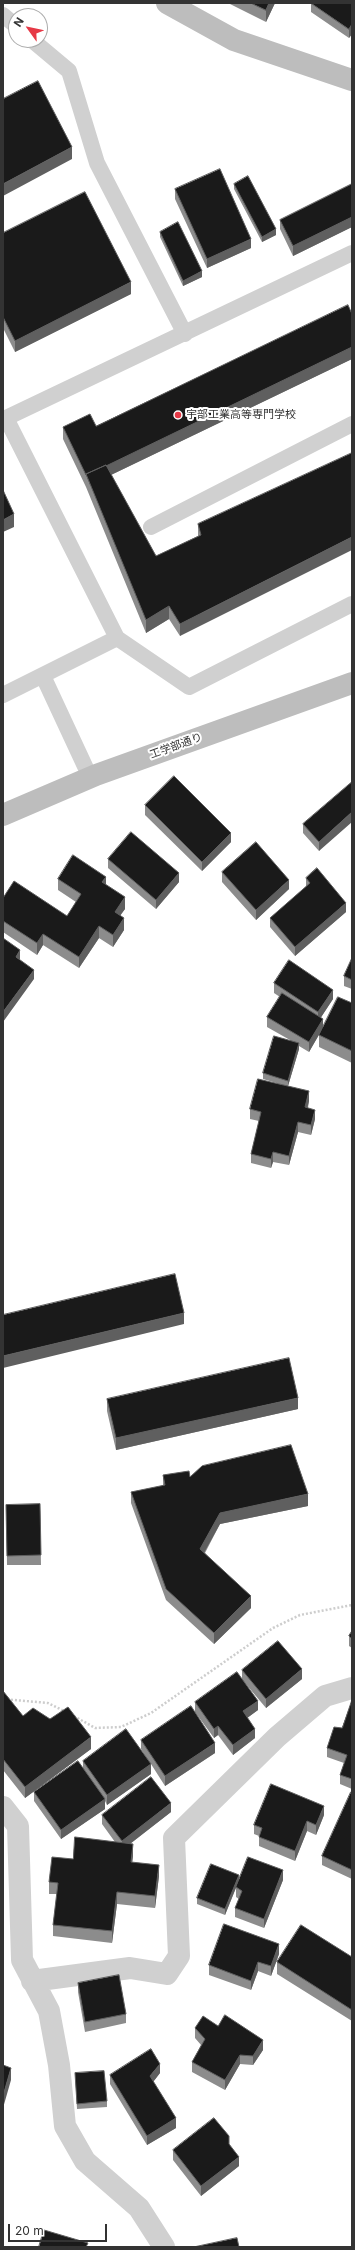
<!DOCTYPE html>
<meta charset="utf-8">
<style>
body{margin:0}
#map{position:relative;width:355px;height:2250px;overflow:hidden;background:#fff;font-family:Inter,sans-serif}
canvas{display:block}
.frame{position:absolute;inset:0;border:4px solid #333;pointer-events:none}
.north{position:absolute;left:8px;top:8px;width:40px;height:40px;box-sizing:border-box;background:#fff;border:1px solid #adadad;border-radius:50%;rotate:303deg;font-size:11px;font-weight:700;line-height:16px;text-align:center;color:#333}
.north::after{content:'';display:block;margin:auto;width:14px;height:18px;background:#e63946;clip-path:polygon(50% 0,100% 100%,50% 72%,0 100%)}
.scale{position:absolute;left:8px;top:2224px;width:99px;height:18px;box-sizing:border-box;border:2px solid #333;border-top:0;padding-left:5px;font-size:12px;line-height:14px;white-space:nowrap;color:#333;-webkit-text-stroke:3px #fff;paint-order:stroke}
</style>
<div id="map">
<canvas width="355" height="2250"></canvas>
<div class="frame"></div>
<div class="north">N</div>
<div class="scale">20 m</div>
</div>
<script>
const c = document.querySelector('canvas').getContext('2d');
c.lineJoin = 'round';
function strokePath(path, color, width, dash) { c.strokeStyle = color; c.lineWidth = width; c.lineCap = dash ? 'butt' : 'round'; c.setLineDash(dash || []); c.stroke(path); }
function paint(path, color) { c.fillStyle = color; c.fill(path, 'evenodd'); }
function write(font, color, halo, rows, align = 'center') {
  c.font = font + ' Inter,"Noto Sans JP",sans-serif'; c.lineWidth = 4; c.setLineDash([]); c.textBaseline = 'middle'; c.strokeStyle = halo; c.fillStyle = color; for (const [text, x, y, turn = 0] of rows) {
    c.save(); c.translate(x, y); c.rotate((+turn || 0) * Math.PI / 180); c.textAlign = isNaN(turn) ? turn : align; if (halo) c.strokeText(text, 0, 0); c.fillText(text, 0, 0); c.restore();
  }
}
strokePath(new Path2D(`
 M3,1699L48,1703L64,1711
 M74,1716L95,1728L121,1727L151,1713L273,1628L300,1615L352,1605`), '#cdcdcd', 2.5, [2, 2]);
strokePath(new Path2D(`
 M3,15L16,26
 M32,40L69,71L97,163L185,334
 M151,527L352,424
 M117,638L189,687L352,604
 M43,676L90,777
 M3,695L117,638L6,418L352,253`), '#d0d0d0', 16);
strokePath(new Path2D(`
 M3,1807L18,1826L22,1960L49,2011L59,2065L65,2126L85,2161L139,2208L164,2247
 M32,1981L130,1968L167,1974L179,1956L174,1838L277,1737L325,1696L352,1688`), '#d0d0d0', 22);
strokePath(new Path2D(`
 M167,3L234,40L352,80
 M3,815L96,775L352,683`), '#bdbdbd', 22);
paint(new Path2D(`
 M228,3H275L266,22Z
 M311,3H352V34L349,38L311,12Z
 M234,184L276,235L262,242L234,189Z
 M352,184V227L293,256L280,229V220Z
 M175,189L251,248L207,268L175,199Z
 M160,232L202,277L183,286L160,237Z
 M3,233L131,294L15,352L3,328Z
 M352,314V359L111,475L156,556L198,536V524L352,453L180,636L169,619L146,633L86,487L63,439V427L96,426Z
 M352,782L319,851L303,833V824Z
 M145,805L231,842L202,871L145,815Z
 M108,859L179,882L156,909L108,868Z
 M222,872L289,889L256,920L222,882Z
 M306,878L346,912L295,956L270,927V918L306,887Z
 M58,879L106,885L125,909L120,915L124,930L113,947L99,938L79,968L43,945L37,955L3,932V898L67,916L76,902L58,890Z
 M352,958V989L344,986V976Z
 M274,983L333,999L321,1017L323,1028L352,1003V1063L319,1047V1035L322,1029L309,1052L299,1046V1049L288,1086L309,1101L308,1108L315,1119L311,1135L298,1132L289,1165L273,1162L271,1168L251,1163V1154L259,1121L250,1119V1109L283,1085L263,1079V1073L290,1040L267,1027V1017L280,997L274,993Z
 M107,1399L298,1409L116,1450L107,1411Z
 M163,1475L190,1477L308,1506L220,1524L205,1553L251,1608L214,1644L166,1600L131,1503V1492L163,1486Z
 M40,1504L41,1565H7L6,1505Z
 M352,1631V1648L349,1646V1636Z
 M242,1670L302,1679L266,1708L245,1683L258,1710L247,1718L255,1738L233,1755L218,1735L214,1738L195,1712V1702L242,1679Z
 M3,1691L23,1716L91,1749L25,1798L3,1770Z
 M352,1700V1789L340,1784V1775L344,1763L327,1757V1748L342,1728Z
 M141,1740L215,1753L165,1786L151,1764V1774L107,1805L105,1801V1809L61,1839L34,1801V1792L83,1767V1761L149,1762L141,1749Z
 M352,1792V1879L322,1865V1856Z
 M171,1812L130,1844L133,1856L132,1862L159,1876L155,1908L117,1904L112,1943L53,1936V1925L57,1894H49V1882L73,1859L115,1842L102,1824V1815Z
 M324,1815L316,1835L307,1831L295,1861L259,1846V1836L254,1834V1825Z
 M239,1880H283L264,1928L235,1917V1908L239,1899L236,1897V1888L225,1915L197,1904V1898Z
 M279,1954L271,1976L258,1971L251,1990L209,1975V1965Z
 M352,1957V2021L277,1974V1962Z
 M78,1983L126,2014V2023L85,2032L78,1992Z
 M218,2026L263,2050L253,2065L240,2064L225,2090L192,2072V2062L201,2045L195,2038V2028Z
 M75,2073L107,2101V2107L77,2109Z
 M160,2073L153,2082L176,2128L147,2145L110,2084V2075Z
 M173,2150L239,2166L201,2196L173,2160Z`), '#8c8c8c');
paint(new Path2D(`
 M269,3H275L266,22V10Z
 M352,24V34L349,38V29Z
 M72,147V159L3,196V184Z
 M352,217V227L293,256V246Z
 M276,229V235L262,242V237Z
 M251,239V248L207,268V259Z
 M202,271V277L183,286V281Z
 M131,282V294L15,352V341Z
 M352,347V359L90,485L86,475Z
 M14,514V527L3,532V520Z
 M352,537V550L180,636V624Z
 M169,606V619L146,633V620Z
 M352,812V822L319,851V842Z
 M231,833V842L202,871V862Z
 M179,873V882L156,909V900Z
 M106,877V888L102,882Z
 M289,880V889L256,920V910Z
 M125,897V909L115,923V912Z
 M346,903V912L295,956V947Z
 M124,918V930L113,947V935Z
 M99,926V938L79,968V957Z
 M43,934V945L37,955V943Z
 M20,950V960L16,957Z
 M34,970V979L3,1022V1012Z
 M333,990V999L318,1022V1012Z
 M323,1019V1028L309,1052V1042Z
 M299,1043V1049L288,1086V1081Z
 M309,1091V1101L305,1117V1107Z
 M315,1110V1119L311,1135V1125Z
 M298,1122V1132L289,1165V1156Z
 M273,1152V1162L271,1168V1159Z
 M184,1313V1324L3,1368V1356Z
 M298,1398V1409L116,1450V1438Z
 M308,1494V1506L220,1524L200,1560V1549L220,1513Z
 M251,1596V1608L214,1644V1633Z
 M302,1669V1679L266,1708V1699Z
 M258,1701V1710L243,1721V1711Z
 M218,1726V1735L214,1738V1729Z
 M255,1729V1738L233,1755V1745Z
 M91,1737V1749L25,1798V1787Z
 M215,1743V1753L165,1786V1776Z
 M151,1764V1774L107,1805V1795Z
 M105,1799V1809L61,1839V1830Z
 M171,1803V1812L122,1850V1841Z
 M324,1806V1815L316,1835V1825Z
 M307,1821V1831L295,1861V1851Z
 M133,1844V1856L131,1873V1862Z
 M159,1865V1876L155,1908V1896Z
 M283,1870V1880L264,1928V1919Z
 M239,1875V1880L225,1915V1909Z
 M117,1892V1904L112,1943V1931Z
 M279,1944V1954L271,1976V1966Z
 M258,1962V1971L251,1990V1981Z
 M263,2040V2050L253,2065V2056Z
 M240,2055V2064L225,2090V2080Z
 M160,2064V2073L150,2086V2076Z
 M11,2068V2080L3,2108V2096Z
 M176,2118V2128L147,2145V2136Z
 M239,2157V2166L201,2196V2186Z`), '#5f5f5f');
const building = new Path2D(`
 M251,3H269L266,10Z
 M311,3H352V24L349,29Z
 M38,81L72,147L3,184V99Z
 M220,169L251,239L207,259L175,189Z
 M248,176L276,229L262,237L234,184Z
 M352,184V217L293,246L280,220Z
 M85,192L131,282L15,341L3,317V233Z
 M178,222L202,271L183,281L160,232Z
 M348,305L352,314V347L106,466V465L86,474V475L63,427L90,414L96,426Z
 M352,453V537L180,624L169,606L146,620L86,474L106,465L156,556L201,535L198,524Z
 M3,490L14,514L3,520Z
 M174,776L231,833L202,862L145,805Z
 M352,782V812L319,842L303,824Z
 M131,832L179,873L156,900L108,859Z
 M256,842L289,880L256,910L222,872Z
 M73,855L106,877L102,882L125,897L115,912L124,918L113,935L99,926L79,957L43,934L37,943L3,921V898L14,881L67,916L81,894L58,879Z
 M317,868L346,903L295,947L270,918L310,883L306,878Z
 M3,938L20,950L16,957L34,970L3,1012Z
 M352,958V980L344,976Z
 M289,960L333,990L318,1012L274,983Z
 M282,993L323,1019L309,1042L267,1017Z
 M338,997L352,1003V1051L319,1035Z
 M274,1036L299,1043L288,1081L263,1073Z
 M258,1079L309,1091L305,1107L315,1110L311,1125L298,1122L289,1156L273,1152L271,1159L251,1154L261,1112L250,1109Z
 M175,1274L184,1313L3,1356V1315Z
 M289,1358L298,1398L116,1438L107,1399Z
 M291,1445L308,1494L220,1513L200,1549L251,1596L214,1633L166,1589L131,1492L165,1485L163,1475L189,1471L190,1477L202,1466Z
 M40,1504L41,1555L7,1556L6,1505Z
 M352,1631V1639L349,1636Z
 M278,1641L302,1669L266,1699L242,1670Z
 M237,1672L258,1701L243,1711L255,1729L233,1745L218,1726L214,1729L195,1702Z
 M3,1691L23,1716L33,1708L50,1719L68,1707L91,1737L25,1787L3,1759Z
 M352,1700V1779L340,1775L347,1755L327,1748L334,1727L342,1728Z
 M191,1706L215,1743L165,1776L141,1740Z
 M126,1729L151,1764L107,1795L83,1761Z
 M78,1761L105,1799L61,1830L34,1792Z
 M151,1777L171,1803L122,1841L102,1815Z
 M271,1784L324,1806L316,1825L307,1821L295,1851L259,1837L262,1828L254,1825Z
 M351,1792H352V1870L322,1856Z
 M75,1837L133,1844L131,1862L159,1865L155,1896L117,1892L112,1931L53,1925L58,1883L49,1882L52,1857L73,1859Z
 M248,1857L283,1870L264,1919L235,1908L242,1891L236,1887Z
 M211,1864L239,1875L225,1909L197,1898Z
 M224,1924L279,1944L271,1966L258,1962L251,1981L209,1965Z
 M301,1925L352,1957V2010L277,1962Z
 M119,1975L126,2014L85,2022L78,1983Z
 M225,2015L263,2040L253,2056L240,2055L225,2080L192,2062L205,2039L195,2028L203,2016L218,2026Z
 M151,2049L160,2064L150,2076L176,2118L147,2136L110,2075Z
 M3,2065L11,2068L3,2096Z
 M104,2071L107,2101L77,2104L75,2073Z
 M214,2118L229,2136V2144L239,2157L201,2186L173,2150Z
 M44,2230L88,2243L86,2247H39Z
 M237,2238L239,2247H194Z`);
paint(building, '#1a1a1a');
strokePath(building, '#5f5f5f', 1);
for (const [x, y, r, color] of [
 [178,415,4,"#e63946"]
]) { const dot = new Path2D(); dot.arc(x, y, r, 0, 2 * Math.PI); c.fillStyle = color; c.fill(dot); strokePath(dot, '#fff', 1.5); }
write('11px', '#333', '#fff', [
 ["宇部工業高等専門学校",186,415]
], 'left');
write('11px', '#333', '#fff', [
 ["工学部通り",176,746,-20]
]);
</script>
